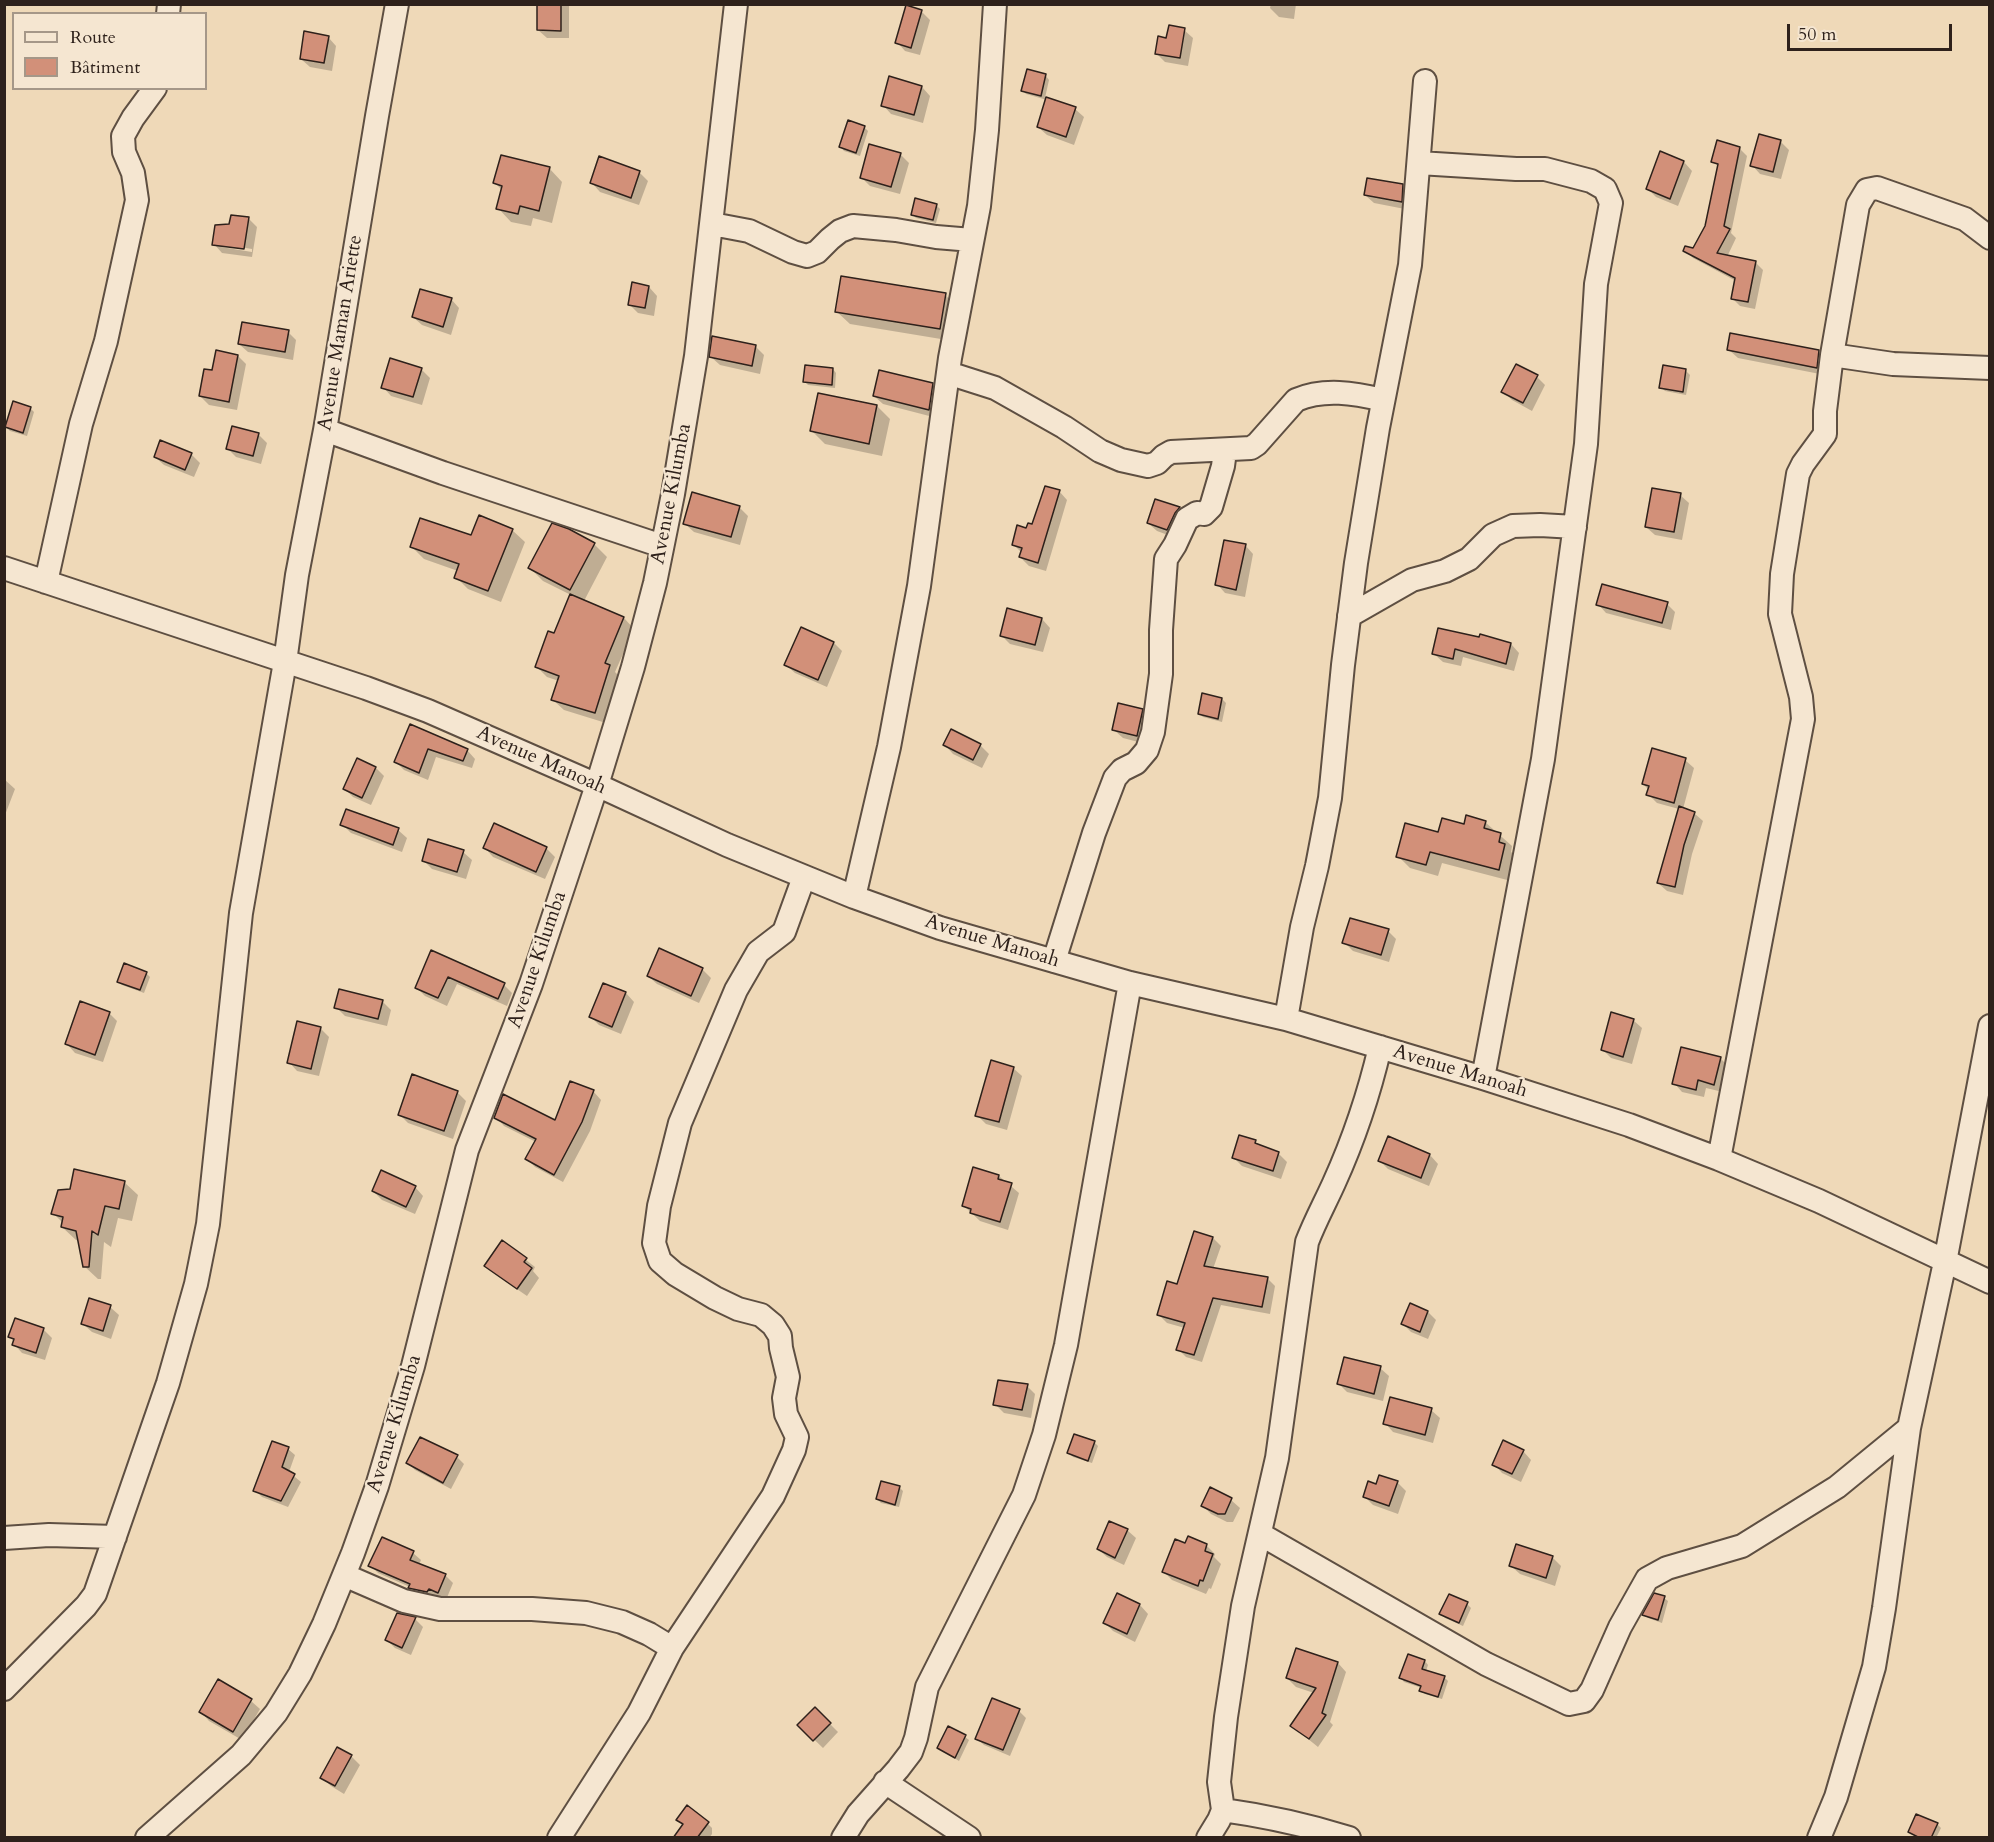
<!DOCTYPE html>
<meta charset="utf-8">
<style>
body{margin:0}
#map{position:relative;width:1994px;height:1842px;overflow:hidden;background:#efd9b8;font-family:Cardo,serif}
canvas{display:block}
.frame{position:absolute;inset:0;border:6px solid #2e211b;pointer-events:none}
.legend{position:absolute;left:12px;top:12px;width:195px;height:78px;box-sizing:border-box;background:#f5e6d1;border:2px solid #a59788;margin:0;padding:8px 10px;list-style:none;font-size:18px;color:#2e211b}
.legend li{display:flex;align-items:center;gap:12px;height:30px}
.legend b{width:30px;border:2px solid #a59788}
.scale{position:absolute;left:1787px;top:24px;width:165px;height:27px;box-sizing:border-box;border:3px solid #2e211b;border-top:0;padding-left:8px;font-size:18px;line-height:21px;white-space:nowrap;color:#2e211b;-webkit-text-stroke:4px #f5e6d1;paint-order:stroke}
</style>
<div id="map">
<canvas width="1994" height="1842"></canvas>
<div class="frame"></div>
<ul class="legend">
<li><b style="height:8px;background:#f5e6d1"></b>Route</li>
<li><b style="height:16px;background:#d29079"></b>Bâtiment</li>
</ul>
<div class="scale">50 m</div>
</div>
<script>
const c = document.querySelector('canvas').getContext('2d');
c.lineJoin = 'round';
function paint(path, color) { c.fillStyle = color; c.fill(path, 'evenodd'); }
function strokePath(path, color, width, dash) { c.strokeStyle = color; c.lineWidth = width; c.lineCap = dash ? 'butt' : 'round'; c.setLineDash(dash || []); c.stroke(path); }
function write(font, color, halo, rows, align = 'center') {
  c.font = font + ' Cardo,serif'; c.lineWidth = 4.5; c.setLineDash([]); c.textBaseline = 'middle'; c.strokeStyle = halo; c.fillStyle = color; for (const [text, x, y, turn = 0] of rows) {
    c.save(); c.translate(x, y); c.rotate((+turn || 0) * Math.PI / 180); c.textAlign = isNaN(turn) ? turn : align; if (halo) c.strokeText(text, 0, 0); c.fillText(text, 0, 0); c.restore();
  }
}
paint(new Path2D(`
 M539,4H569V38H547L538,30Z
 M1271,4H1296L1294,19L1279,17L1270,8Z
 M921,11L930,20L920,55L905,51L897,42Z
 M1184,30L1193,38L1188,66L1165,62L1156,53L1167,39Z
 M328,37L336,46L332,71L310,67L301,59Z
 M1046,76L1049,80L1045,98L1075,109L1084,117L1074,145L1047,135L1038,127L1047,100L1026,94L1023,91Z
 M922,87L930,96L923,123L891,114L883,105Z
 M864,127L868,131L860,156L844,151L841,147Z
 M1780,141L1789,150L1781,179L1760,174L1752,165Z
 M1739,148L1747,156L1731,233L1736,238L1727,257L1755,262L1763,270L1755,309L1740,306L1732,298L1736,281L1693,258L1685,250H1694L1706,226L1719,167L1712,161Z
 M900,154L909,163L900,194L870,186L861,177Z
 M1684,162L1692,171L1678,206L1656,197L1648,189Z
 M549,168L562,182L552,223L533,218L531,226L511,222L498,208L502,190L495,183Z
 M639,172L648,181L639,205L600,192L592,183Z
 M1402,185L1411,194L1410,210L1374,203L1365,195Z
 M936,205L940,209L936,223L916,218L912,214Z
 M248,218L257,227L252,257L222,253L214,244L231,225ZM221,244L252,249V252L221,247Z
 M649,287L657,296L654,316L638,313L629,304Z
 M945,295L959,308L953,341L850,324L836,311Z
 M451,299L459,308L451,335L422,325L413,317Z
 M288,332L296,340L293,360L248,352L239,344Z
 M756,347L764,355L760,374L720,365L711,357Z
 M1729,350L1818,352L1827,360L1825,375L1738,358Z
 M238,356L246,364L237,410L209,405L200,396L213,372Z
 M1664,367L1686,371L1690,375L1686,395L1665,391L1661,387Z
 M421,369L430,378L422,405L391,396L383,387Z
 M833,369L836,373L835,388L808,385L804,381Z
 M1537,377L1545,385L1532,411L1512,400L1503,391Z
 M932,385L941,393L937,418L883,404L874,396Z
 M877,406L890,419L882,456L825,444L812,431Z
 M30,408L34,412L27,436L10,431L6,427Z
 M258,434L267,443L261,464L236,457L228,449Z
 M191,454L200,463L194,477L164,465L155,457Z
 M1059,491L1067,500L1046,571L1029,566L1020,557L1022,553L1013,544L1033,526Z
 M1680,495L1689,503L1682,540L1655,535L1646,527Z
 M1156,501L1179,509L1188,517L1176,538L1157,531L1148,523Z
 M739,507L748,516L740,545L694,532L685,524Z
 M512,530L525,542L501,602L468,589L456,577L458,571L424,559L412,547Z
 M594,544L607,557L584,601L624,618L634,629L615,672L620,677L606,723L564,710L553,700L559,681L547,677L537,667L554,634L571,595L543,581L530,568Z
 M1245,545L1253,554L1245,597L1225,593L1217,584Z
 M1598,604H1667L1675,612L1671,630L1606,613Z
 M1008,610L1042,619L1050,628L1043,652L1010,644L1001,635Z
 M802,629L834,643L842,651L827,687L795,673L786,665Z
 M1439,630L1511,644L1519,653L1514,671L1463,657L1461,666L1443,662L1434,654Z
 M1222,699L1226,703L1222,722L1203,717L1199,714Z
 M1142,710L1150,718L1146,744L1123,738L1114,730Z
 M411,726L467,750L475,759L472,768L436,757L428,780L404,770L396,762Z
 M951,731L980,745L989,754L982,768L953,754L945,745Z
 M357,760L376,768L384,776L371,805L353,797L345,789Z
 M1685,760L1694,768L1683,809L1694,813L1703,821L1692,854L1683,895L1667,891L1658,883L1679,809L1657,803L1648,794L1649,790L1643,784Z
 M4,779L15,789L5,815L4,814Z
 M1485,822L1512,846L1511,852L1517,857L1511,881L1442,863L1438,876L1410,868L1398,856L1440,834L1465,825Z
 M342,824L398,830L407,838L402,852L351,833Z
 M485,848H546L555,857L545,879L493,857Z
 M463,852L472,860L466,879L432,869L424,861Z
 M1388,931L1396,939L1389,962L1353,951L1344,942Z
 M660,950L702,969L711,978L699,1003L657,984L648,976Z
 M432,952L504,985L512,993L507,1006L457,984L447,1006L425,996L416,987Z
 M146,973L150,977L144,993L122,985L118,981Z
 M604,984L626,993L634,1002L621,1034L599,1025L591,1017Z
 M382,1001L391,1010L387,1026L345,1016L336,1007Z
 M109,1013L117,1021L103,1062L75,1053L67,1044Z
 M1633,1020L1642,1028L1632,1064L1611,1058L1603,1050Z
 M321,1029L329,1037L319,1076L297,1071L289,1062Z
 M1721,1059L1729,1067L1723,1092L1706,1088L1704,1097L1682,1092L1674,1083Z
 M1013,1068L1022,1076L1007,1130L986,1124L977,1115Z
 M593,1091L601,1100L590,1131L563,1182L535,1167L527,1159L536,1142L504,1126L496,1117L556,1122Z
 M457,1092L466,1101L453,1139L408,1123L400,1115Z
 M1255,1142L1261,1147L1278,1153L1287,1162L1281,1179L1242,1166L1233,1157Z
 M1430,1155L1438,1164L1429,1186L1388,1169L1379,1160Z
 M974,1169L999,1176L1019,1193L1008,1230L980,1221L964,1206Z
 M124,1182L138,1195L132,1221L118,1218L111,1247L104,1242L101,1279H98L84,1266L80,1241L76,1240L62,1227L63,1223L53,1213Z
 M415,1187L423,1196L415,1214L382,1200L373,1191Z
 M1213,1238L1221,1246L1213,1269L1267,1278L1275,1286L1270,1314L1221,1305L1202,1362L1186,1357L1178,1349L1185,1328L1167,1323L1159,1315Z
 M503,1242L535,1267L533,1271L539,1278L527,1296L495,1274L486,1265Z
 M1411,1305L1428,1312L1436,1320L1428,1339L1411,1332L1403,1324Z
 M110,1307L119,1315L111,1339L92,1332L83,1324Z
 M43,1329L52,1338L45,1360L22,1353L14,1344L15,1342L10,1337Z
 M1380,1368L1389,1376L1383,1401L1347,1392L1339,1384Z
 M1027,1386L1035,1394L1031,1418L1004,1413L995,1404Z
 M1431,1410L1440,1418L1433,1443L1393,1432L1385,1423Z
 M1094,1442L1098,1446L1092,1463L1073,1457L1069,1453Z
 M288,1449L295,1455L289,1472L301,1482L288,1507L262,1497L255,1490Z
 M1523,1451L1531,1460L1521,1482L1502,1473L1494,1464Z
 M457,1457L464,1464L451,1489L415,1470L408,1463Z
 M1397,1482L1406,1491L1398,1514L1373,1505L1364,1496L1377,1486Z
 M900,1488L903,1491L899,1507L881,1503L877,1499Z
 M1231,1500L1240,1508L1233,1522H1227L1211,1514L1203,1506Z
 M1127,1530L1136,1538L1124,1565L1107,1557L1098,1549Z
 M382,1539L413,1553L421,1560L419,1565L445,1575L453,1583L446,1600L436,1596L435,1599L418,1595L410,1587L378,1573L370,1565Z
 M1186,1545H1206L1215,1554L1214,1557L1221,1564L1211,1589L1209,1588L1206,1594L1172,1580L1164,1572Z
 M1517,1546L1553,1558L1561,1566L1555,1586L1520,1574L1511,1566Z
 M1118,1595L1140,1605L1148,1614L1135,1642L1113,1631L1105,1623Z
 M1664,1598L1668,1601L1662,1623L1648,1618L1644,1614Z
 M1467,1604L1471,1608L1463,1626L1445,1618L1441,1614Z
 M415,1619L423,1627L411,1655L395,1648L386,1639Z
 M1409,1656L1425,1661L1428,1665L1426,1671L1444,1677L1448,1681L1442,1699L1425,1694L1421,1690L1422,1688L1404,1682L1401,1678Z
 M1338,1663L1346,1672L1330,1722L1333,1725L1318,1747L1292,1726L1314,1693L1296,1687L1287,1678Z
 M218,1681L251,1701L260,1709L242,1740L209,1721L201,1712Z
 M815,1709L838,1732L823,1748L799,1725Z
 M1019,1711L1026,1718L1010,1756L984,1745L977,1739Z
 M965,1737L969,1740L959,1761L938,1748Z
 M351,1756L360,1765L344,1794L331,1786L322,1778Z
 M678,1820H704L712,1828V1834L709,1838H675L684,1825Z
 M1937,1824L1941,1828L1936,1838H1919L1910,1831Z`), '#0003');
const building = new Path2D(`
 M537,4H561V31L537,30Z
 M906,5L922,10L911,48L895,43Z
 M1169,25L1185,28L1180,58L1155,54L1158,36L1166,38Z
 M304,31L329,36L324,63L300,59Z
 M1027,69L1046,74L1041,96L1021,91Z
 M889,76L922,86L914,115L881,106Z
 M1046,97L1076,107L1066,137L1037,127Z
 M848,120L865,126L856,153L839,147Z
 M1759,134L1781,140L1773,172L1750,166Z
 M1717,140L1740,147L1724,226L1730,229L1717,253L1756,261L1748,302L1731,299L1735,278L1683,251L1685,246L1693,248L1705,226L1718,164L1711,162Z
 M869,144L901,153L891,187L860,178Z
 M1660,151L1684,161L1670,199L1646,189Z
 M501,155L550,167L539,211L520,206L518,214L496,209L502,186L493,183Z
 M599,156L640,171L631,198L590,183Z
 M1367,178L1403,184L1402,202L1364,195Z
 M915,198L937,204L933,220L911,215Z
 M231,215L249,217L244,249L212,245L215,225L229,224Z
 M841,276L946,293L940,329L835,312Z
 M632,282L649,286L645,308L628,305Z
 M420,289L452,298L443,327L412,317Z
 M242,322L289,330L285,352L238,344Z
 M1730,333L1819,350L1817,368L1727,350Z
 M712,336L756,345L752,366L709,357Z
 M216,350L238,355L229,402L199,396L204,369L212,370Z
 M390,358L422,368L413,397L381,388Z
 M1516,364L1538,375L1523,403L1501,392Z
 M805,365L833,368L832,385L803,382Z
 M1663,365L1686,369L1683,392L1659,388Z
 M879,370L933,383L929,410L873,396Z
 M818,393L877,405L869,444L810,431Z
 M13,401L31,407L23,433L5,427Z
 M232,426L259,433L253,456L226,449Z
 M160,440L192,453L185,470L154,457Z
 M1045,486L1060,490L1038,563L1019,557L1022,548L1012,545L1017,525L1026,528L1028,523L1032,524Z
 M1652,488L1681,493L1674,532L1645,527Z
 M692,492L740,506L731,537L683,524Z
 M1155,499L1180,507L1175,513L1167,530L1147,523Z
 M479,515L513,529L488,591L454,578L459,564L410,547L420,518L471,535Z
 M552,523L569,529L595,543L570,590L528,568Z
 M1224,540L1246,544L1236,590L1215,585Z
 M1602,584L1668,602L1662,623L1596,605Z
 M570,594L624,617L605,663L610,665L595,713L551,700L559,676L535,667L548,631L554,633Z
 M1007,608L1042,618L1035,645L1000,636Z
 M801,627L834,642L818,680L784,665Z
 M1438,628L1479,637L1480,634L1511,643L1506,664L1455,649L1453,659L1432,654Z
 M1202,693L1222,698L1218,719L1198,714Z
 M1118,703L1143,709L1137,736L1112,730Z
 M410,724L468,749L463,761L428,749L419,773L394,762Z
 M951,729L981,744L973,760L943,745Z
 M1652,748L1686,758L1674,803L1646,795L1649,786L1642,784Z
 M357,758L376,767L362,798L343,789Z
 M1679,806L1695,812L1684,845L1675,887L1657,883Z
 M346,809L399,828L393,845L340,825Z
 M1466,815L1486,821L1484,828L1501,833L1499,842L1505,844L1499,870L1430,852L1426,865L1396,857L1405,823L1438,832L1442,818L1464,824Z
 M494,823L547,847L536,872L483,848Z
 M428,839L464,850L457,872L422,861Z
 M1350,918L1389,929L1381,955L1342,943Z
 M659,948L703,968L691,996L647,976Z
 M431,950L505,983L498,999L448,977L438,998L415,988Z
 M124,963L147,972L140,990L117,982Z
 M603,983L626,992L612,1027L589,1017Z
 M339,989L383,1000L378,1019L334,1008Z
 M80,1001L110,1012L95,1055L65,1044Z
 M1611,1012L1634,1019L1623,1057L1601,1050Z
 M297,1021L321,1027L311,1069L287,1063Z
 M1681,1047L1721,1057L1714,1085L1698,1080L1696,1090L1672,1084Z
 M991,1060L1014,1067L999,1122L975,1116Z
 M412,1074L458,1091L444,1131L398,1115Z
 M570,1081L594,1090L582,1122L554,1175L525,1159L536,1139L494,1118L503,1094L555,1120Z
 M1239,1135L1256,1140L1255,1143L1279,1152L1273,1171L1232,1158Z
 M1388,1136L1430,1154L1421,1178L1378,1161Z
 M973,1167L999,1175L998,1179L1012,1183L1000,1222L970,1213L971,1209L962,1206Z
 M74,1169L125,1181L119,1209L105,1206L98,1235L92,1231L89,1267H83L76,1231L61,1227L63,1217L51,1214L58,1190L70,1189Z
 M381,1170L416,1186L406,1207L372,1191Z
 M1194,1231L1213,1237L1204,1266L1268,1277L1262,1307L1213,1298L1194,1355L1176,1350L1185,1323L1157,1315L1167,1281L1177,1284Z
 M502,1240L527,1258L524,1262L532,1268L517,1289L484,1266Z
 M89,1298L111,1305L103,1331L81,1324Z
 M1410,1303L1428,1311L1420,1332L1401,1324Z
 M15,1318L44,1328L36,1353L12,1345L14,1339L8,1337Z
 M1344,1357L1381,1366L1374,1394L1337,1384Z
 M998,1380L1028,1384L1022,1410L993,1405Z
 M1390,1397L1432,1408L1425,1435L1383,1424Z
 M1074,1434L1095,1441L1088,1461L1067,1453Z
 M420,1437L458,1455L443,1483L406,1463Z
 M1503,1440L1524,1450L1512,1474L1492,1465Z
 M272,1441L289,1447L282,1467L295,1474L281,1501L253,1491Z
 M1379,1475L1398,1481L1389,1506L1363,1497L1368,1481L1376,1484Z
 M881,1481L900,1486L895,1505L876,1499Z
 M1210,1487L1232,1498L1225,1514H1218L1201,1506Z
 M1109,1521L1128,1529L1115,1558L1097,1549Z
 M1188,1536L1207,1544L1205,1551L1213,1554L1203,1581L1200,1580L1198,1586L1162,1572L1175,1539L1185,1543Z
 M382,1537L414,1551L410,1560L446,1574L438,1593L429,1589L427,1592L408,1588L410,1584L368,1566Z
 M1516,1544L1553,1556L1546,1578L1509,1566Z
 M1117,1593L1140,1604L1127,1634L1103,1623Z
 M1654,1593L1665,1596L1658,1620L1642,1615Z
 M1449,1594L1468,1602L1459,1623L1439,1614Z
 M397,1613L416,1617L402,1648L385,1640Z
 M1296,1648L1338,1662L1322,1713L1326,1715L1309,1739L1290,1726L1316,1688L1286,1678Z
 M1408,1654L1425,1660L1422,1669L1445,1676L1438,1697L1419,1691L1421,1686L1399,1678Z
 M218,1679L252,1699L233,1732L199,1712Z
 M992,1698L1020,1709L1003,1750L975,1739Z
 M815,1707L831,1723L813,1741L797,1725Z
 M948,1726L966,1735L955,1758L937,1748Z
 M337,1747L352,1755L335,1786L320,1778Z
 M687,1805L709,1822L697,1838H673L683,1824L676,1820Z
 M1916,1814L1938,1823L1931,1838H1920L1908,1832Z`);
paint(building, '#d29079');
strokePath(building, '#2e211b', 1.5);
const street = new Path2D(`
 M168,14L169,4
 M1419,163L1516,169H1545L1591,181L1605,189L1611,203L1596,284L1586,444L1543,759L1483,1078
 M712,224L749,231L793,252L807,256L817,252L830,239L840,231L853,226L896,230L936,237L972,240
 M1832,355L1893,364L1990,368
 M948,373L995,388L1064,427L1100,451L1121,460L1148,466L1157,463L1164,456L1171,452L1251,448L1257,444L1296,400C1324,388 1354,393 1383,400
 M325,430L443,473L662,546
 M4,568L366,688L428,711L597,785L727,845L854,897L940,928L1130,983L1286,1019L1483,1078L1629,1125L1719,1159L1819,1201L1990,1282
 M46,582L81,424L106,341L137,200L133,173L124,152L123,136L133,118L155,88
 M1349,616L1412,580L1445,571L1469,559L1493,535L1513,526L1540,525L1575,527
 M854,897L889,747L919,586L950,358L979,206L987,130L995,4
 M1054,961L1094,833L1115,778L1122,770L1136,763L1147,750L1153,732L1161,674V630L1166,559L1175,545L1187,519L1197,513L1204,514L1211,507L1223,466L1225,451
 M1286,1019L1302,927L1317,866L1330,798L1343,665L1356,563L1378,428L1410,265L1425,81
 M1719,1159L1803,719L1801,697L1780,614L1782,574L1798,474L1803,464L1825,434V411L1832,355L1858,205L1867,190L1877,188L1965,219L1990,238
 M1260,1534L1486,1664L1569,1704L1584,1701L1592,1690L1620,1627L1647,1579L1667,1568L1742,1546L1837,1487L1909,1428
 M4,1538L49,1535L115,1537
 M344,1575L404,1601L440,1609H532L586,1613L622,1622L649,1634L672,1648
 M4,1689L86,1606L95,1594L168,1383L196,1284L208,1224L241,913L285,662L297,575L325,430L377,116L397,4
 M885,1782L969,1838
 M1223,1810C1266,1816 1307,1825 1349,1838
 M147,1838L241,1755L276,1713L300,1674L324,1624L353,1553L377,1486L413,1366L467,1150L531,984L597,785L633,667L655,583L673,494L696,356L736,4
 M559,1838L639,1713L672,1648L773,1496L794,1450L797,1437L786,1414L784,1398L788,1377L781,1348L780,1336L773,1325L761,1315L738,1309L715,1298L675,1274L660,1261L654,1243L659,1206L680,1123L736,990L758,952L784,932L804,877
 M843,1838L858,1814L898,1769L911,1752L916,1738L927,1687L1024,1495L1044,1435L1066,1345L1130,983
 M1208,1838L1219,1820L1223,1810L1219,1782L1226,1717L1243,1606L1277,1458L1307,1242C1315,1221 1325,1203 1334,1183C1354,1139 1369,1094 1380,1047
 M1819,1838L1836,1797L1874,1667L1884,1608L1909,1428L1945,1262L1990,1026`);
strokePath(street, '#5e4f42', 26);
strokePath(street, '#f5e6d1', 22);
write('20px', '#2e211b', '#f5e6d1', [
 ["Avenue Maman Ariette",341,333,-81],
 ["Avenue Kilumba",672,494,-79],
 ["Avenue Manoah",541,761,24],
 ["Avenue Manoah",992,942,17],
 ["Avenue Kilumba",538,960,-71],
 ["Avenue Manoah",1460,1072,17],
 ["Avenue Kilumba",395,1424,-73]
]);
</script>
